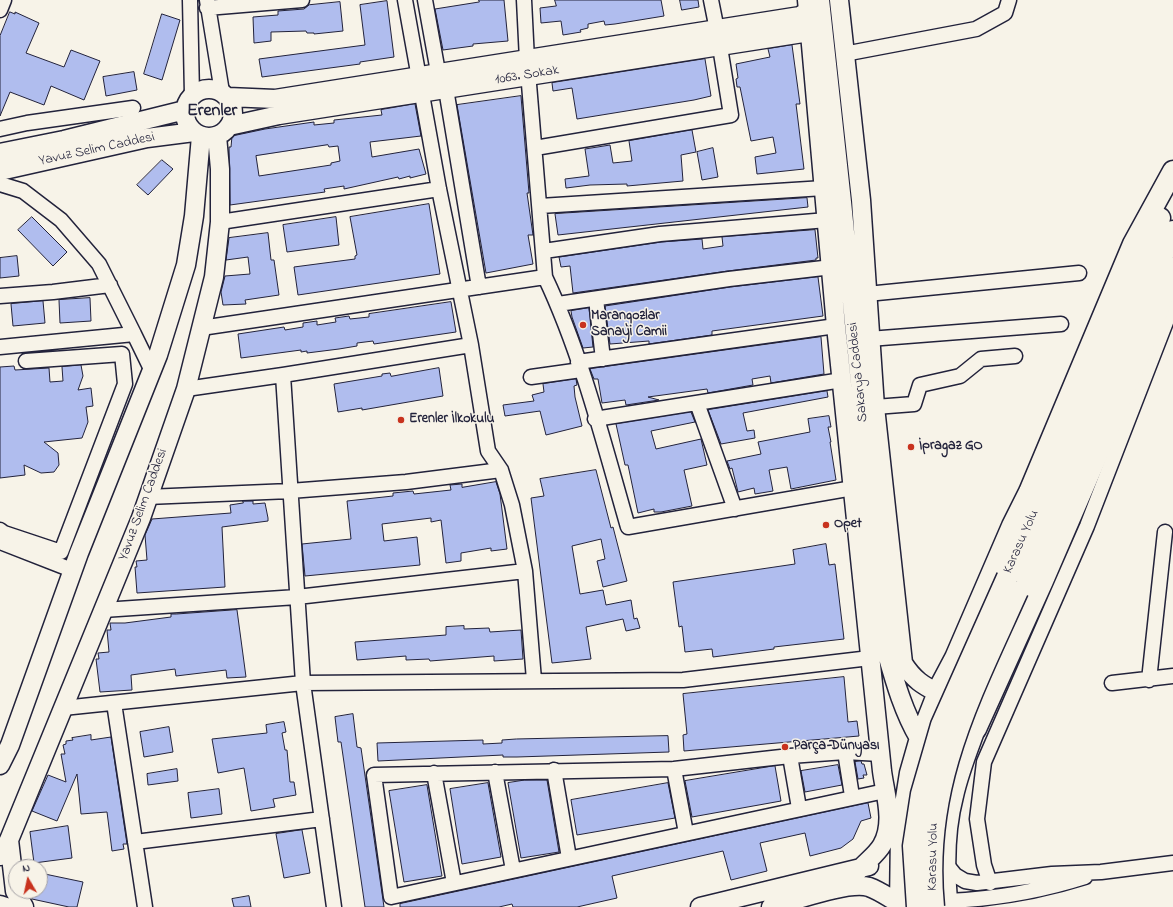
<!DOCTYPE html>
<meta charset="utf-8">
<style>
body{margin:0}
#map{position:relative;width:1173px;height:907px;overflow:hidden;background:#f7f3e8;font-family:"Indie Flower",sans-serif}
canvas{display:block}
.north{position:absolute;left:8px;top:859px;width:40px;height:40px;box-sizing:border-box;background:#f7f3e8;border:1px solid #a29fa3;border-radius:50%;rotate:351deg;font-size:11px;font-weight:700;line-height:16px;text-align:center;color:#22223b}
.north::after{content:'';display:block;margin:auto;width:14px;height:18px;background:#c8321e;clip-path:polygon(50% 0,100% 100%,50% 72%,0 100%)}
</style>
<div id="map">
<canvas width="1173" height="907"></canvas>
<div class="north">N</div>
</div>
<script>
const c = document.querySelector('canvas').getContext('2d');
c.lineJoin = 'round';
function paint(path, color) { c.fillStyle = color; c.fill(path, 'evenodd'); }
function strokePath(path, color, width, dash) { c.strokeStyle = color; c.lineWidth = width; c.lineCap = dash ? 'butt' : 'round'; c.setLineDash(dash || []); c.stroke(path); }
function write(font, color, halo, rows, align = 'center') {
  c.font = font + ' "Indie Flower",sans-serif'; c.lineWidth = 3; c.setLineDash([]); c.textBaseline = 'middle'; c.strokeStyle = halo; c.fillStyle = color; for (const [text, x, y, turn = 0] of rows) {
    c.save(); c.translate(x, y); c.rotate((+turn || 0) * Math.PI / 180); c.textAlign = isNaN(turn) ? turn : align; if (halo) c.strokeText(text, 0, 0); c.fillText(text, 0, 0); c.restore();
  }
}
const building = new Path2D(`
 M479,0H504L508,41L473,44V46L443,50L435,9L479,2Z
 M555,0H661L664,16L615,24L605,25L604,21L588,24V28L580,30L581,32L563,35L561,21L541,23L540,8L556,6Z
 M680,0H698L699,7L682,10Z
 M387,1L394,57L360,62V64L262,77L259,59L365,45L360,5Z
 M340,2L343,31L314,34V33H307L306,31L271,32V41L254,43L253,17L278,15V11L304,9L309,5Z
 M10,12L15,14V12L39,23L26,53L64,67L71,50L100,61L84,100L51,86L44,105L10,92L0,116V36Z
 M162,14L180,20L162,80L144,74Z
 M792,45L800,104H796L804,169L757,174L755,157L776,153L773,137L751,141L740,87H737L736,79L738,78L736,64L770,57L768,49Z
 M705,59L711,96L694,100L577,119L572,88L553,91L552,83Z
 M134,72L137,90L106,96L103,77Z
 M521,96L529,193H527L533,235H528L533,264L486,273L457,105Z
 M415,104L421,136L370,142L372,157L419,149L426,174L410,178V176L399,179L398,177L344,189V186L324,189L325,192L230,205L229,147H231L232,136L265,129L314,122V125L334,123V120L382,115L381,110ZM328,145L329,147L338,146L340,161L331,163V165L259,176L256,156Z
 M692,130L696,152L681,155L683,181L627,186V184L590,185L566,188L565,179L589,176L585,149L610,145L613,163L632,161L629,141Z
 M713,148L718,177L702,180L697,152Z
 M162,160L173,169L148,195L137,185Z
 M807,198L808,207L558,235L555,214Z
 M429,204L440,274L298,295L294,267L355,259V256L357,255L350,217Z
 M32,217L67,252L53,266L18,230Z
 M336,217L339,245L287,252L283,225Z
 M815,230L818,258H816V260L728,271L573,293L570,266L561,267L559,257L661,242L702,239L703,249L723,246L722,237Z
 M268,233L271,260H274L279,295L245,300L246,304L223,305L221,292L225,276L250,274L248,257L226,260L229,238Z
 M17,256L19,276L0,278V258Z
 M818,277L823,316L712,331V335L649,344V341L610,344L605,306L730,287Z
 M90,298L91,321L60,323L59,300Z
 M43,301L45,323L13,326L11,304Z
 M451,302L456,332L374,344L373,341L357,343V346L339,349L307,353V351L301,352V350L241,358L238,334L284,327L285,330L303,327V323L317,321V325L336,322L335,318L349,316L350,319L369,317V314Z
 M589,308L593,347L583,348L572,317L571,311Z
 M821,337L824,374L771,383L770,376L752,379L753,385L708,393L707,389L648,397L659,400L626,405L625,400L602,403L598,379H594L590,369Z
 M81,365L83,376L78,390L91,388L93,406L86,407L88,422L82,438L44,442L58,453L59,465L54,472L41,473L24,465L25,475L0,478V367L14,366L15,370L49,368L50,382L63,381L62,367Z
 M439,368L443,396L362,410V408L338,412L334,384L382,376V374L390,373L391,376Z
 M576,379L577,385L574,386L575,397L582,426L546,435L540,411L505,416L503,405L534,401L532,395L544,392L543,384Z
 M827,391L828,397L743,413L747,431L754,430L755,438L721,444L708,410Z
 M691,412L695,422L651,431L656,449L701,439L707,465L684,470L692,506L661,512H654V509L638,513L628,465H625L616,424Z
 M829,416L831,427H828L831,442H830L836,480L791,489L787,467L769,470L773,491L755,494L754,488L738,492L732,468L730,469L727,461L761,454L758,442L810,432L808,419Z
 M596,470L611,528L613,527L627,581L603,587L597,561L605,559L601,539L572,546L580,594L603,590L606,605L631,600L634,619L637,618L640,628L626,631L623,619L586,627L591,659L552,663L531,498L544,496L540,479Z
 M496,482L500,494L507,549L491,551V548L461,553V561L446,563L441,520L431,522V518L382,524L384,541L417,537L420,565L305,576L302,544L351,539L347,501L393,496V493L413,491L414,494L451,490L450,485L462,484V487Z
 M243,501H253V504L265,503L268,518V521L222,527L225,587L137,593L135,567H137L136,561L147,560L145,535L152,519L231,513L230,505L243,503Z
 M826,544L829,565L835,564L844,639L774,647V649L713,657L712,649L685,652L682,626L679,627L673,582L795,564L793,550Z
 M237,610L246,677L227,678L226,670L176,676L175,669L131,675L132,690L100,692L96,659H99L98,653L109,652L107,630H111L110,623H125L171,617V614H176Z
 M464,626V629L489,628L490,632L521,630L523,659L494,661V656L430,661L429,659L406,660V656L357,660L355,642L446,635V627Z
 M844,677L848,722L857,721L859,736L684,751L683,735L687,734L683,694Z
 M353,714L357,747L361,748L384,907H365L341,742H338L335,717Z
 M284,722L286,732L282,733L285,750H287L290,782H294L296,795L273,799L275,807L251,811L244,768L218,773L212,739L267,733L266,725Z
 M169,727L173,752L144,757L140,732Z
 M91,735V740L111,737L127,844H123L124,849L112,851L107,812L81,814L77,774L57,821L32,811L48,775L66,782L61,754H65L63,745L66,744V741L73,740L72,738Z
 M668,736L669,752L517,757H503V755L378,761L377,743L483,740V744L502,743V740L516,739Z
 M861,761L862,764H864L867,775H863L864,778L858,779L855,762Z
 M838,765L842,785L805,792L801,771Z
 M775,766L781,801L692,817L685,781Z
 M177,769L178,781L148,785L147,774Z
 M525,780H547L559,852L521,858L508,783Z
 M488,783L501,857L462,864L450,789Z
 M668,783L675,818L577,835L571,800Z
 M427,785L442,876L404,882L389,791Z
 M219,789L222,814L191,818L188,793Z
 M868,803L871,818L861,821L853,839L841,848L810,856L805,833L760,843L767,871L731,880L723,851L612,876L617,898L577,907H513L512,904L499,907H400V904Z
 M68,826L72,858L34,863L30,832Z
 M302,830L310,873L284,878L276,834Z
 M40,873L83,882L77,907H69L32,899L33,891H40Z
 M249,896L251,907H234L232,899Z`);
paint(building, '#b0bdee');
strokePath(building, '#22223b', 1);
const minor = new Path2D(`
 M190,0L192,95
 M207,0L222,92
 M425,0L438,72
 M524,0L527,60L545,277C582,355 604,444 628,527L853,488
 M711,0L717,30
 M207,8L302,0
 M0,10L4,0
 M844,54L976,29L1005,13L1009,0
 M446,89L479,287
 M0,129L27,123L133,108
 M535,148L731,115L720,47
 M0,184L23,191L61,220L99,264L134,334L0,347
 M540,206L824,188
 M220,222L439,189
 M544,251L660,234L827,220
 M867,294L1079,273
 M0,296L53,292L110,285
 M596,299L603,359
 M558,304L729,279L832,267
 M201,328L545,277
 M134,334L152,371
 M869,339L1061,324
 M471,345L488,451L501,470L512,505L525,571L534,680
 M578,362L836,326
 M283,375L303,683L334,907
 M531,377L581,370
 M186,389L283,375L471,345L439,189L405,0
 M697,403L735,509
 M875,407L914,404L920,385L960,376L981,359L1015,356
 M595,419L842,380
 M147,497L290,491L406,482L501,470
 M0,530L4,533L61,552L125,384L122,354L26,361
 M0,542L72,570
 M103,610L297,597L525,571
 M1149,680L1165,532
 M1112,683L1173,676
 M114,703L145,907
 M63,708L303,683L683,680L870,658
 M845,752L852,796
 M880,754L845,752L790,756L674,769L374,775L391,897L885,791
 M790,756L799,808
 M674,769L686,833
 M554,770L569,858
 M495,772L513,870
 M434,773L454,883
 M135,842L322,819
 M946,864L955,875L965,881L977,883L1052,874L1101,872L1173,863
 M990,883L984,865L977,819L984,762L1087,526L1173,304
 M948,901C995,899 1041,891 1085,877`);
const major = new Path2D(`
 M807,0L836,326L882,771C885,794 895,823 882,845C877,854 866,862 859,870
 M820,0L842,202L887,654C895,682 904,713 919,738C924,747 931,755 937,764H939
 M839,0L861,200L875,407L903,663C917,685 928,687 949,699
 M185 113a24 24 0 1 1 48 0a24 24 0 1 1-48 0Z
 M228,97L275,99L800,16L816,6
 M229,126L279,115L803,33L820,40
 M0,153L64,140L185,110
 M0,171L147,138L194,132
 M0,765L10,745L79,553L158,355L186,265L194,216L201,136
 M9,840L15,891L24,907
 M0,856L9,840L141,518L186,389L214,277L220,222V169L217,136
 M0,905L6,907
 M700,907L869,866
 M771,907C794,901 848,881 869,887C883,892 894,902 907,907
 M899,907L900,830L909,773L919,738L937,692
 M936,907L948,901C945,867 945,830 954,796C959,773 968,751 976,729L967,716`);
const highway = new Path2D(`
 M1007,577L1107,350L1160,218
 M1018,591L1090,434L1173,231
 M937,692L955,658L1012,526L1029,492L1133,244L1173,171
 M976,729L1043,581L1093,465L1157,313L1173,268`);
strokePath(minor, '#22223b', 17);
strokePath(major, '#22223b', 21);
strokePath(highway, '#22223b', 23);
strokePath(minor, '#f7f3e8', 14);
strokePath(major, '#f7f3e8', 18);
strokePath(highway, '#f7f3e8', 20);
const highwayBridge = new Path2D(`
 M917,907L913,846L921,794L941,725L1007,577
 M934,907C922,786 970,698 1018,591`);
strokePath(highwayBridge, '#22223b', 23, []);
strokePath(highwayBridge, '#f7f3e8', 20);
for (const [x, y, r, color] of [
 [583,325,4,"#c8321e"],
 [401,420,4,"#c8321e"],
 [911,447,4,"#c8321e"],
 [826,525,4,"#c8321e"],
 [785,747,4,"#c8321e"]
]) { const dot = new Path2D(); dot.arc(x, y, r, 0, 2 * Math.PI); c.fillStyle = color; c.fill(dot); strokePath(dot, '#f7f3e8', 1.5); }
write('14px', '#22223b', '#f7f3e8', [
 ["1063. Sokak",527,76,-9],
 ["Yavuz Selim Caddesi",97,150,-12],
 ["Sakarya Caddesi",859,372,-96],
 ["Yavuz Selim Caddesi",144,505,-70],
 ["Karasu Yolu",1022,542,-66],
 ["Karasu Yolu",934,857,-89]
]);
write('bold 14px', '#22223b', '#f7f3e8', [
 ["Marangozlar",591,317],
 ["Sanayi Camii",591,333],
 ["Erenler İlkokulu",409,420],
 ["İpragaz GO",919,447],
 ["Opet",834,525],
 ["Parça Dünyası",793,747]
], 'left');
write('bold 18px', '#22223b', '#f7f3e8', [
 ["Erenler",212,112]
]);
</script>
